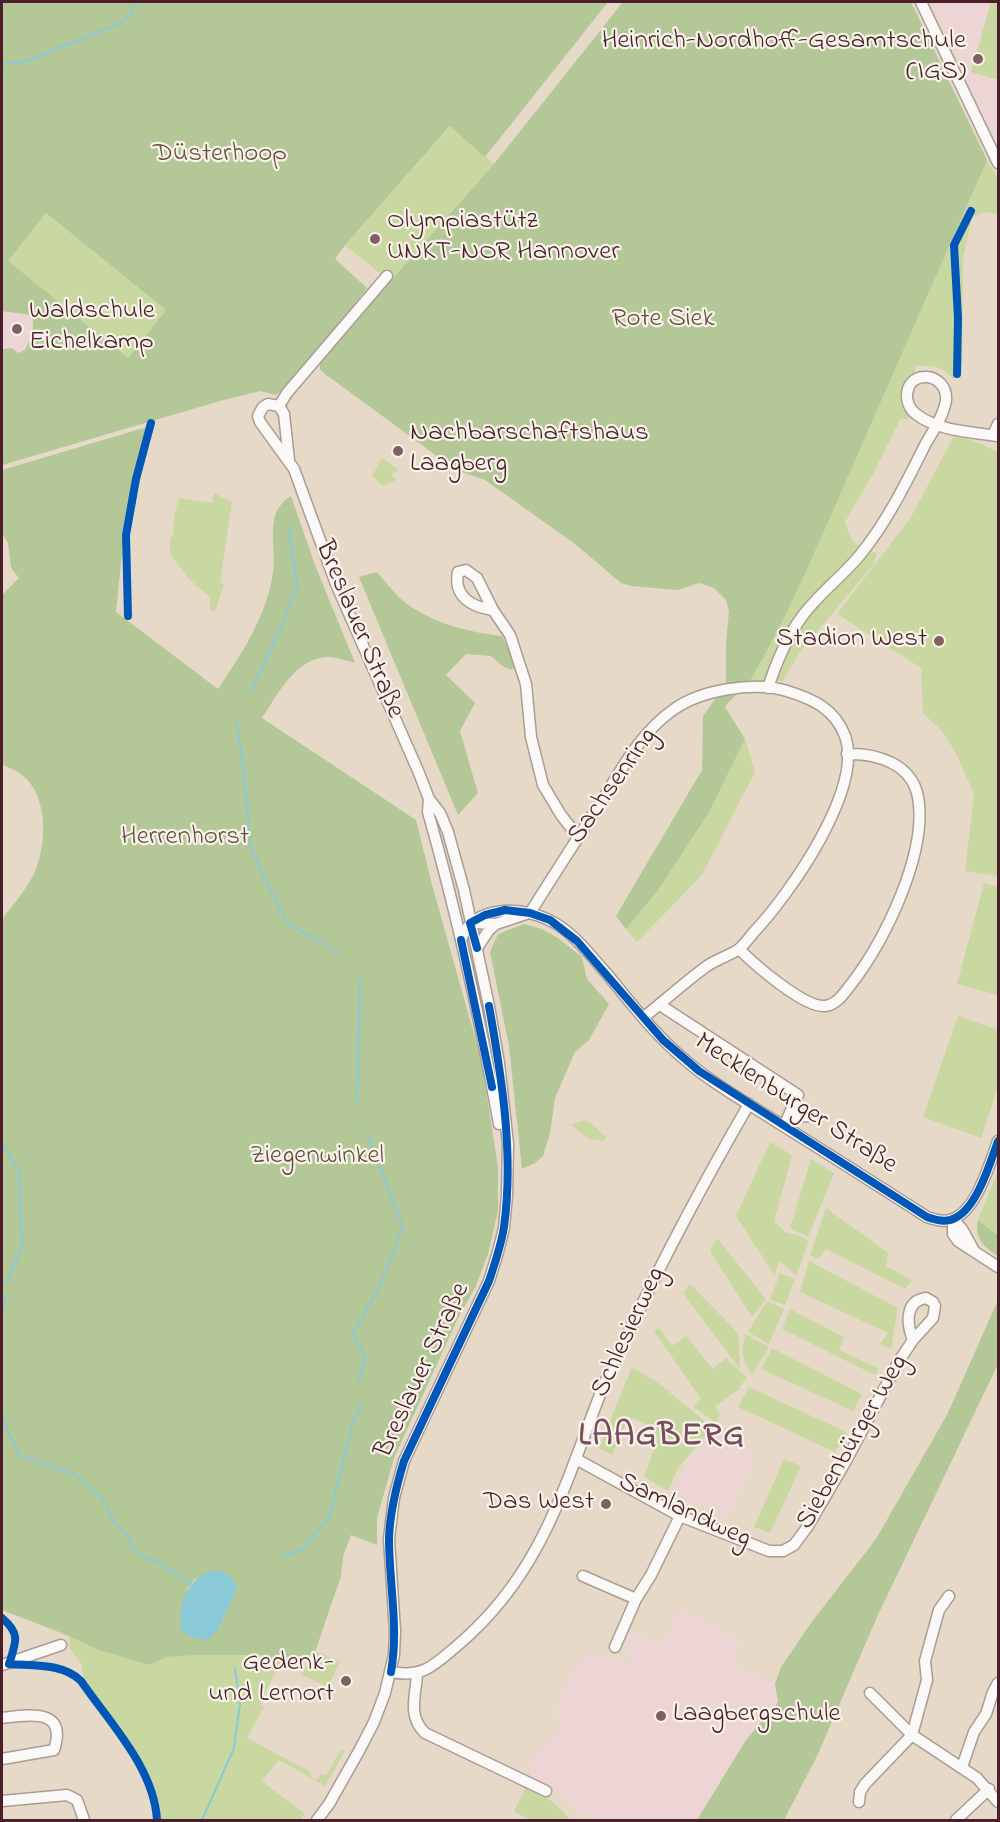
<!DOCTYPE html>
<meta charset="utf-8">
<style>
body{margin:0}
#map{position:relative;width:1000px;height:1822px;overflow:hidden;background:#e6d9c8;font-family:"Indie Flower",sans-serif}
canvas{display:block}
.frame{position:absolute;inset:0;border:3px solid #4a1f2b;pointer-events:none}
</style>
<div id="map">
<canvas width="1000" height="1822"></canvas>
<div class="frame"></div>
</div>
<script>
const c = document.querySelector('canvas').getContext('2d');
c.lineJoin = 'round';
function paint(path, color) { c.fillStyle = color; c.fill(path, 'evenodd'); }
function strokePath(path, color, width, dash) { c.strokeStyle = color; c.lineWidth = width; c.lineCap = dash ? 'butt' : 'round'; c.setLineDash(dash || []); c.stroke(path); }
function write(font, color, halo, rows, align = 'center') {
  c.font = font + ' "Indie Flower",sans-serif'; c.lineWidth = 4.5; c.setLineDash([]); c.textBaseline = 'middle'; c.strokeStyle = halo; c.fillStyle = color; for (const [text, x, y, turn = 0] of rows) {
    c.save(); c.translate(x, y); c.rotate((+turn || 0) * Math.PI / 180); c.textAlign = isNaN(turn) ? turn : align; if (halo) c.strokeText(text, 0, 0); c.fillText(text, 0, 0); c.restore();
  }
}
paint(new Path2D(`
 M932,2H998V147L983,116Z
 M2,311L32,315V338L25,351L18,353L12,348L4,349L2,352Z
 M715,1432L757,1454L728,1517L674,1492L681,1476L701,1447Z
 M681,1609L742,1643L731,1663L775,1684L778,1702L697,1820H598L580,1812L556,1787L548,1788L529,1774L533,1757L560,1730L556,1709L563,1688L574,1670L586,1656L590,1653L631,1664L626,1642L630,1631L663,1644Z`), '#edd4d5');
paint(new Path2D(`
 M991,2H998V80L971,72Z
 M451,126L494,164L392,280L383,276L345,245Z
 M987,160L998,178V214L985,212L972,218L963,258L962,364L960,372L953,379C943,366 931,365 915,366V375C896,387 899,398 910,415L907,420L901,418L873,474L845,522L853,542L877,554L873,565L800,652L783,681H750L814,554Z
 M46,213L166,310L128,358L7,261Z
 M954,436L965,437L998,452V876L965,871L974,794L956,753L941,730L923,713L921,668L837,614L911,517Z
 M382,458L399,470L392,474L396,480L382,486L372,476Z
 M214,493L232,502L220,582L224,584L215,612L210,610V597L189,579L172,557L170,553V538L173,536L174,516L179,498L212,503Z
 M745,739L755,772L702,875L637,942L626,929L659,889L708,814Z
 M984,883L998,887V995L957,984Z
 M958,1016L998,1030V1087L981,1138L923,1117Z
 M584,1120C594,1123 598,1131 606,1137L603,1142L596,1139L590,1140L571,1125Z
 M770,1142L792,1155L774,1222L784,1230V1232L800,1236L809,1241L796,1276L779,1260L775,1276L736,1216Z
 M811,1159L834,1173L808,1237L790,1228Z
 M998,1171V1235L978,1220Z
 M826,1208L888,1253L886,1266L912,1281L905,1289L826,1249L818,1259L810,1255Z
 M717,1238L766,1299L752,1317L710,1251Z
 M809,1261L898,1308L891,1349L880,1344L888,1333L800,1292Z
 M780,1273L795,1279L785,1305L770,1300Z
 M690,1284L738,1333L740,1369L683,1293Z
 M767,1301L784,1309L769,1344L748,1332Z
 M790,1309L844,1337L839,1350L879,1369L875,1375L782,1329Z
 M659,1328L672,1346L686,1336L713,1369L726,1358L747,1378L739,1387L740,1389L715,1406L720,1414L716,1423L694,1407L701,1399L654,1331Z
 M745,1334L769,1347L752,1375C742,1358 741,1354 745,1334Z
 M772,1348L862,1394L853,1411L761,1369Z
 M632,1367L657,1382L712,1427L677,1470L668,1491L644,1477L656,1443L650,1439L653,1427L629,1417L612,1455L599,1448Z
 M749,1387L846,1432L835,1452L738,1407Z
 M784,1459L801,1466L770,1533L754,1527Z
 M69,1636L98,1650L150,1665L166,1657L198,1655H261L291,1665L276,1671L260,1704L264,1707L247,1738L311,1772L310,1776L317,1780L321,1774L326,1776L341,1749L345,1751L325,1786L279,1760L262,1781L305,1814L300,1820H155L152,1798L146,1780L85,1685L81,1663L70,1649Z
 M317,1652L340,1662L328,1687L300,1674Z
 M526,1786C544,1795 558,1804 570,1820H531L514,1812Z`), '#c9d8a1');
paint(new Path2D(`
 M2,2H608L485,157L450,126L345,245L335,259L367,288L353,306L356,310L287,387L275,395L261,391L227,399L2,465V352L4,349L12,348L18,353L25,350C31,339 35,328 32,315L2,311ZM46,213L166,310L128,358L8,261Z
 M623,2H911L987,160C945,256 903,351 861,447C826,526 793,607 750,681C744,690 732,697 725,707L745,739L708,814L659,889L626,929L616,916L702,770L703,716L726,684V644L729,611L726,600L714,588L699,583L678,590L631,586L621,583L575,544L485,480L456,470L325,374L320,369V361L494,164Z
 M147,427L133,478L126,513L116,612L218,689C242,653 267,616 273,572C277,545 263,512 291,496L315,565L355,663C347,661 339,658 331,657C297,655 278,694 262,718L416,820L431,881L481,1059L498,1167V1211L488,1254L476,1286L459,1316L394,1458L377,1518V1545L351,1535L343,1557L341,1576L315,1652L291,1665L261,1655H198L166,1657L150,1665L98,1650L69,1636L2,1610V919C13,905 26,890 34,874C47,845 49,796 22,775C17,770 8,768 2,764V595L19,578L11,568L8,543L2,534V470ZM195,1579L237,1588L219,1628L187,1590Z
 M377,572C385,581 393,592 402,600C430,623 468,632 502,636L517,665L511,670L501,665L491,656L466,654L446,675L475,703L460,731L478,793L458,815L359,577Z
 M524,924L542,929L558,938L582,957L587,979L609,1004L589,1040L575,1052L555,1098L550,1133L543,1156L535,1163L522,1169L509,1046L490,952L498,934Z
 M978,1220L998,1235V1256C984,1247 974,1239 978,1220Z
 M998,1300V1364L877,1617L818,1754L784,1820H697L746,1740L778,1702L775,1684L781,1667L811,1623L876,1539L948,1413Z`), '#b4c797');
paint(new Path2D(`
 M215,1570C227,1572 232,1576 237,1588L219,1628L208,1640L193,1638L181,1630C178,1604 187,1577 215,1570Z`), '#89c9d8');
strokePath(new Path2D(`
 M2,64L24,62L117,25L129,17L137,2
 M250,692L280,630L297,586L289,528
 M236,722L242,757L251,849L286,922L339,953
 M357,1101L360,978
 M2,1144L19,1170L22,1247L7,1282H2
 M2,1312L6,1294
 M358,1381L365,1357L353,1334L380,1286L403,1227L367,1135
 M2,1419L20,1456L74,1474L84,1481L102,1498L115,1523L129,1539L134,1550L147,1558L159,1562L168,1571L171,1570L191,1584
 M283,1557L304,1548L329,1517L352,1426L361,1404
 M202,1820L234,1748L240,1704L235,1668`), '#89c9d8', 2);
const minor = new Path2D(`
 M921,2L998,163
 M279,406L287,393L387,276
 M993,435L998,424
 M289,460L284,414L279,406L268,404L263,407L258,416L260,422L294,469L336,584L419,773L429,799L440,813L448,832L464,890L489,1006L499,1063L508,1144L507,1195L504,1228L498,1252L489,1281L404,1461L394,1498L389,1539L395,1631L394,1655L385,1693L374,1722L359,1751L329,1804L317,1820
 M493,610C472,607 453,597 458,572L466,570L477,578L493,610L510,635L526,684L531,737L543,785L561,815L578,837
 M768,688C776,663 786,639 801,618C818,594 842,577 860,555C887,522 906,483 925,445C933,431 944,415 946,400C947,387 937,376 924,377C904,378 902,404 916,414C937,431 972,432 998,436
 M429,799L428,812C457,914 480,1019 499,1124
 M530,913C553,876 577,839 601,802C622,769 640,733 673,710C700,690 754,681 787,691C813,699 835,709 845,736C864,789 789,895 754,932C749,938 744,945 739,949C729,956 717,959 707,966C685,982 664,1001 643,1018
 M472,923L496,924L526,914
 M461,940C472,904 523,906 551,921C573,932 590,955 607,974C631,1003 654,1034 683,1058C711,1083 746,1102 777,1122C827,1153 877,1185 927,1217C936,1220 946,1223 955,1218C977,1208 990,1163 998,1141
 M477,948L489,930L496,924
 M739,949C754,964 804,1008 825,1006C837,1005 845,992 852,983C885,941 928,852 918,797C912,764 877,753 847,754
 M660,1005L798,1095L784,1126
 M789,1117L811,1116
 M953,1219V1234L958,1241L998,1267
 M953,1219L962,1229L973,1249
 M576,1459L680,1516L769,1551H783L794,1545L808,1526L846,1461L899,1361L913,1340L933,1318L935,1306L933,1302L926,1298C904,1301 907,1325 913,1340
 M583,1576L636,1599
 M615,1647L636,1599L651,1575L680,1516
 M2,1665L61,1645
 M391,1672C424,1678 434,1665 458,1645C543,1573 564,1485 603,1387C613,1364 624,1343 634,1321C669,1247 708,1175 749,1104
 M417,1674C416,1695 407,1716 425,1733L546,1791
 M870,1693L912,1735L977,1778L998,1802
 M2,1718C27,1715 68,1707 54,1750L2,1759
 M912,1735L927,1680L925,1661L939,1610L949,1596
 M962,1767L974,1732L986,1714L993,1692L998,1683
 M2,1801L67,1795L77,1800L84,1820
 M859,1802L860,1792L865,1784L912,1735
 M956,1820L989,1789`);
strokePath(minor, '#aa9c94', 13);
strokePath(minor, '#fbf9f7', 10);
strokePath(new Path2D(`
 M957,374L958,318L954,245L971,211
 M128,616L126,535L136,479L151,423
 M461,940L492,1087
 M477,948L470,923L485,915L505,910L530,913L550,920L577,941L663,1040L699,1071L927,1217C936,1220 946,1223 955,1218C977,1208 990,1163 998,1141
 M2,1618C21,1634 16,1642 9,1664C33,1666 63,1663 81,1681C110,1723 154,1768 157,1820
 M391,1672C399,1627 389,1584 389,1538C390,1512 396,1487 404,1461L489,1281C495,1263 501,1246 504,1227C514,1154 502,1079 489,1006`), '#0057b8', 8);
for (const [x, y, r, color] of [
 [978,59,6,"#816062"],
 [375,239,6,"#816062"],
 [17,329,6,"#816062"],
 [398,451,6,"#816062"],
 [939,641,6,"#816062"],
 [606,1504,6,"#816062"],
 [346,1681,6,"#816062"],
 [661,1716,6,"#816062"]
]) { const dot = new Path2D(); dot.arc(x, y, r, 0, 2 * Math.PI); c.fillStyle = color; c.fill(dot); strokePath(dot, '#f7f3e8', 2); }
write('27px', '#4a1f2b', '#f7f3e8', [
 ["Heinrich-Nordhoff-Gesamtschule",966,43],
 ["(IGS)",966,74],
 ["Olympiastütz",387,223,"left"],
 ["UNKT-NOR Hannover",387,254,"left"],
 ["Waldschule",29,313,"left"],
 ["Eichelkamp",29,344,"left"],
 ["Nachbarschaftshaus",410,435,"left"],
 ["Laagberg",410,466,"left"],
 ["Stadion West",927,641],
 ["Das West",594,1504],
 ["Gedenk-",334,1665],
 ["und Lernort",334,1696],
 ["Laagbergschule",673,1716,"left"]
], 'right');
write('27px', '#644d40', '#f7f3e8', [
 ["Düsterhoop",220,156],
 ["Rote Siek",663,321],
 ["Herrenhorst",185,839],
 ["Ziegenwinkel",317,1158]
]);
write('27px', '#4a1f2b', '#f7f3e8', [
 ["Breslauer Straße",358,630,67],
 ["Sachsenring",614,787,-55],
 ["Mecklenburger Straße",795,1105,33],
 ["Schlesierweg",630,1333,-65],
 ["Breslauer Straße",424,1371,-65],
 ["Siebenbürger Weg",854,1443,-60],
 ["Samlandweg",684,1512,25]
]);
c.letterSpacing = '1.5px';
write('bold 33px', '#784d5e', '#f7f3e8', [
 ["LAAGBERG",662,1439]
]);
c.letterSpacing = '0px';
</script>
